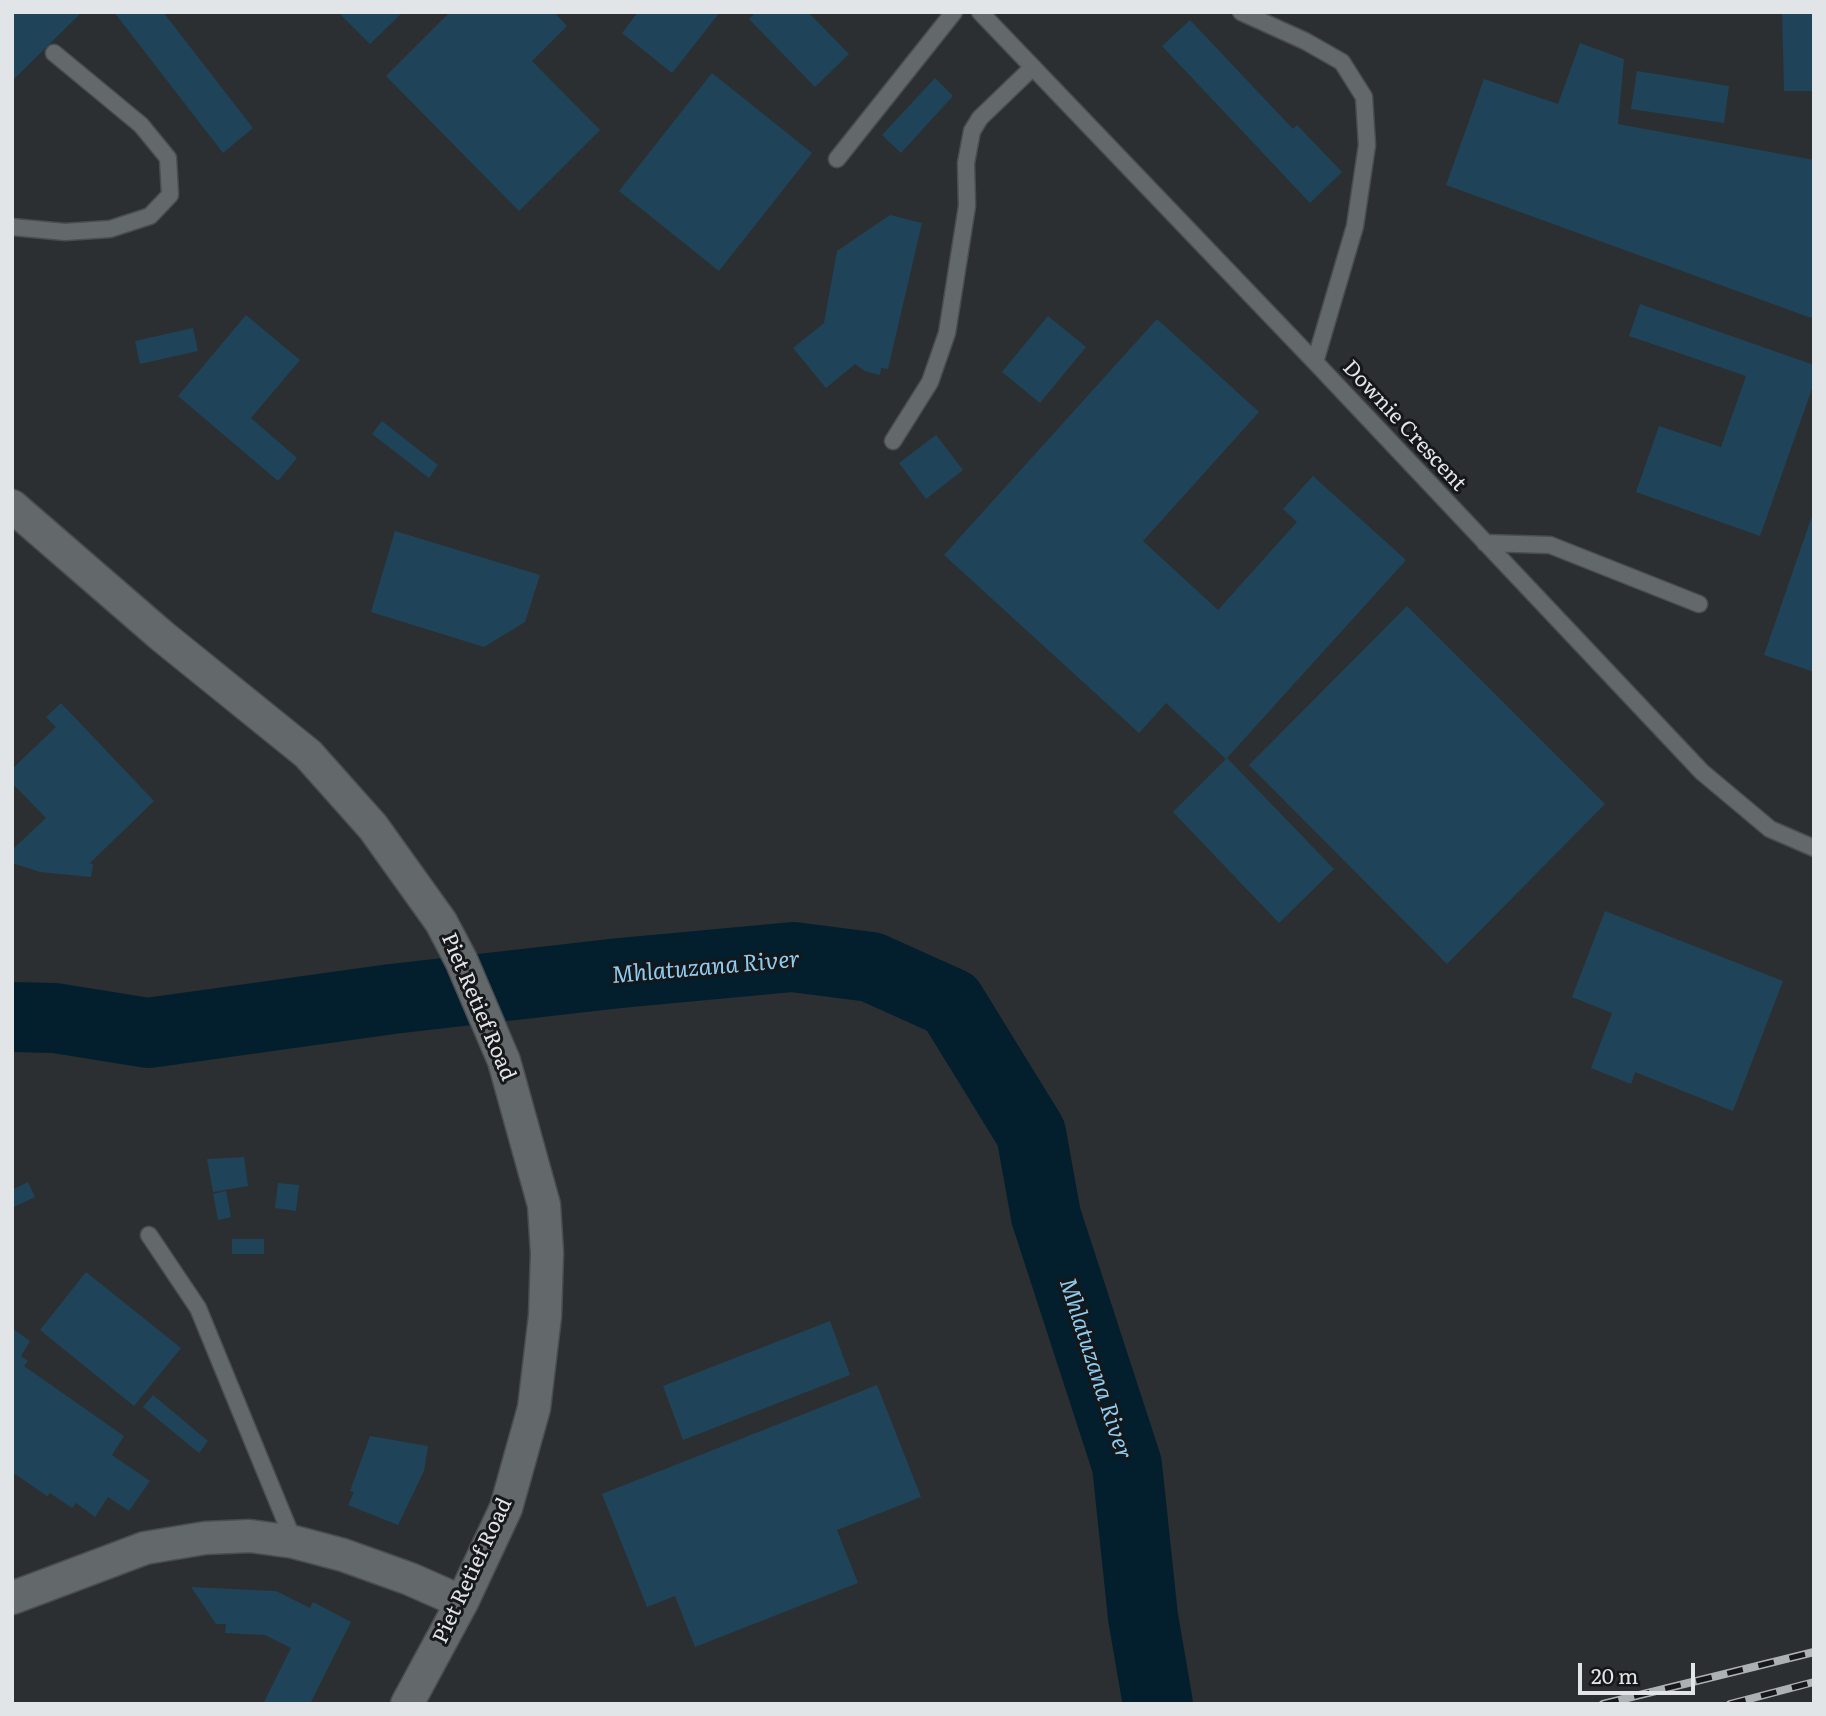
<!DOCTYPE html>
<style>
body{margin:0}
#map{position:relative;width:1826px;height:1716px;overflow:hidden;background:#2b2f31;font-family:Literata,serif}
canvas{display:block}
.frame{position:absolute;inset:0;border:14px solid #e2e5e7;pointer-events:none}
.scale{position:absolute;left:1578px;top:1663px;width:117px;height:32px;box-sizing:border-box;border:4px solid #e2e5e7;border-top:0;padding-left:9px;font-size:21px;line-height:24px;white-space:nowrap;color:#e2e5e7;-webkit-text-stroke:5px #151718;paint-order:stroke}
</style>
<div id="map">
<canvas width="1826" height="1716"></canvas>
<div class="frame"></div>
<div class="scale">20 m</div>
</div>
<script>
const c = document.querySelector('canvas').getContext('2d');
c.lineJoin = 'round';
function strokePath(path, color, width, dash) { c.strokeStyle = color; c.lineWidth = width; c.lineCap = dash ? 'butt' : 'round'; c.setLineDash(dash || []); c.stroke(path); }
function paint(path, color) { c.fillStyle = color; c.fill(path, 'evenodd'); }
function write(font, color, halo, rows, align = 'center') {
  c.font = font + ' Literata,serif'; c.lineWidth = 6; c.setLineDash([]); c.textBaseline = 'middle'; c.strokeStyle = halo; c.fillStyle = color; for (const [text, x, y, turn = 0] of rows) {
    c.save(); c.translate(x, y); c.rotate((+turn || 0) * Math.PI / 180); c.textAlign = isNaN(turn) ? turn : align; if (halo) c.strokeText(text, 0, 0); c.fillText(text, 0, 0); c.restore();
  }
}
strokePath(new Path2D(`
 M12,1017L55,1018L148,1033L392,999L620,973L793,957L871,967L951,1003L1031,1133L1046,1216L1127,1465L1143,1617L1158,1704`), '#031f2e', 70);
paint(new Path2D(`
 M12,12H82L12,81Z
 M114,12H163L253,128L223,153Z
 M338,12H403L370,44Z
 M450,12H554L567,26L532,61L600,130L519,211L386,76Z
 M638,12H720L672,73L622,33Z
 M756,12H808L849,54L815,87L749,19Z
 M1782,12H1814V91H1784Z
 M1190,20L1293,129L1297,125L1342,172L1310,203L1162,46Z
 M1580,43L1624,59L1618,124L1814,160V319L1446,185L1484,79L1558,104Z
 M1637,71L1729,86L1724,123L1631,109Z
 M712,73L812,153L719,271L619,191Z
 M935,78L953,96L901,153L882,135Z
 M890,215L922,223L888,369L881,368L880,375L865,371L855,364L826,388L793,348L824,323L837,251Z
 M1640,304L1814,365V383L1760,536L1636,492L1659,426L1721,447L1746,376L1629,336Z
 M246,315L300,360L251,418L297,458L278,481L178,396Z
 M1048,316L1086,347L1040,403L1002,372Z
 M1157,319L1259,412L1143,541L1218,610L1297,522L1283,509L1313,476L1406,560L1226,759L1166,703L1139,733L944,555Z
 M193,328L198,351L140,364L135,341Z
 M382,421L438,465L429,478L372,434Z
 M936,435L963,470L926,499L899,463Z
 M1813,513H1814V672L1764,655Z
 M395,531L540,575L525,622L484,647L371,612Z
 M1407,606L1605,804L1447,964L1249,765Z
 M61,703L154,801L90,863L93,865L91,877L40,872L12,863V850L46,818L12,783V769L56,727L46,717Z
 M1227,758L1334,869L1279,923L1173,812Z
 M1605,911L1783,981L1733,1111L1635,1072L1631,1084L1591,1068L1612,1013L1572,997Z
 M244,1157L248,1186L213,1192L207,1159Z
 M28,1182L35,1197L12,1208V1190Z
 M278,1183L299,1185L296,1211L275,1208Z
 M226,1191L231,1217L218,1220L213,1194Z
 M232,1239H264V1254H232Z
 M86,1272L181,1348L134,1406L40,1330Z
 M830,1321L850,1375L683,1440L663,1386Z
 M12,1328L30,1341L21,1356L28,1361L24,1366L124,1436L112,1455L150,1481L129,1511L108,1497L95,1517L76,1503L72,1508L50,1493L47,1496L12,1472Z
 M877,1385L921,1497L837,1530L858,1583L695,1647L675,1596L647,1607L602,1494Z
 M153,1395L208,1441L199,1453L143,1407Z
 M370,1436L428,1446L424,1471L398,1525L348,1505L354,1492L350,1491Z
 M191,1587L276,1591L310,1608L313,1602L351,1622L310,1704H263L291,1648L265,1635L225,1633L226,1624H216Z`), '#1f4459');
const service = new Path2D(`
 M980,12L1315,362L1702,772L1770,829L1814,848
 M1241,12L1305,41L1342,62L1364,97L1367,145L1355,226L1315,362
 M837,159L954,12
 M12,227L65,232L110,229L150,216L170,195L168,158L141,125L54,53
 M893,441L930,382L947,333L967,206L966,163L972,131L980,118L1033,67
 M1485,543L1550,545L1699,604
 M149,1235L198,1308L294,1542`);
const minor = new Path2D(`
 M12,506L162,636L308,754L373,827L441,922L461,960L504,1061L544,1205L547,1253L545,1316L534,1408L506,1508L462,1602L407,1704
 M12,1598L145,1548L205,1538L250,1536L294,1542L343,1555L410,1579L462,1602`);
strokePath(service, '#494d4f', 19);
strokePath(minor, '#494d4f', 35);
strokePath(service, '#63686b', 16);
strokePath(minor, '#63686b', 32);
const rail = new Path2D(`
 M1603,1704L1814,1652
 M1730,1704L1814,1682`);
strokePath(rail, '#adb1b3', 8);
strokePath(rail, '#151718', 5, [16]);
write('21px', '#e2e5e7', '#151718', [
 ["Downie Crescent",1404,426,47],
 ["Piet Retief Road",478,1007,67],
 ["Piet Retief Road",473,1571,-65]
]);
write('italic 23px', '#8cccf3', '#151718', [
 ["Mhlatuzana River",706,968,-5],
 ["Mhlatuzana River",1095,1369,72]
]);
</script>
